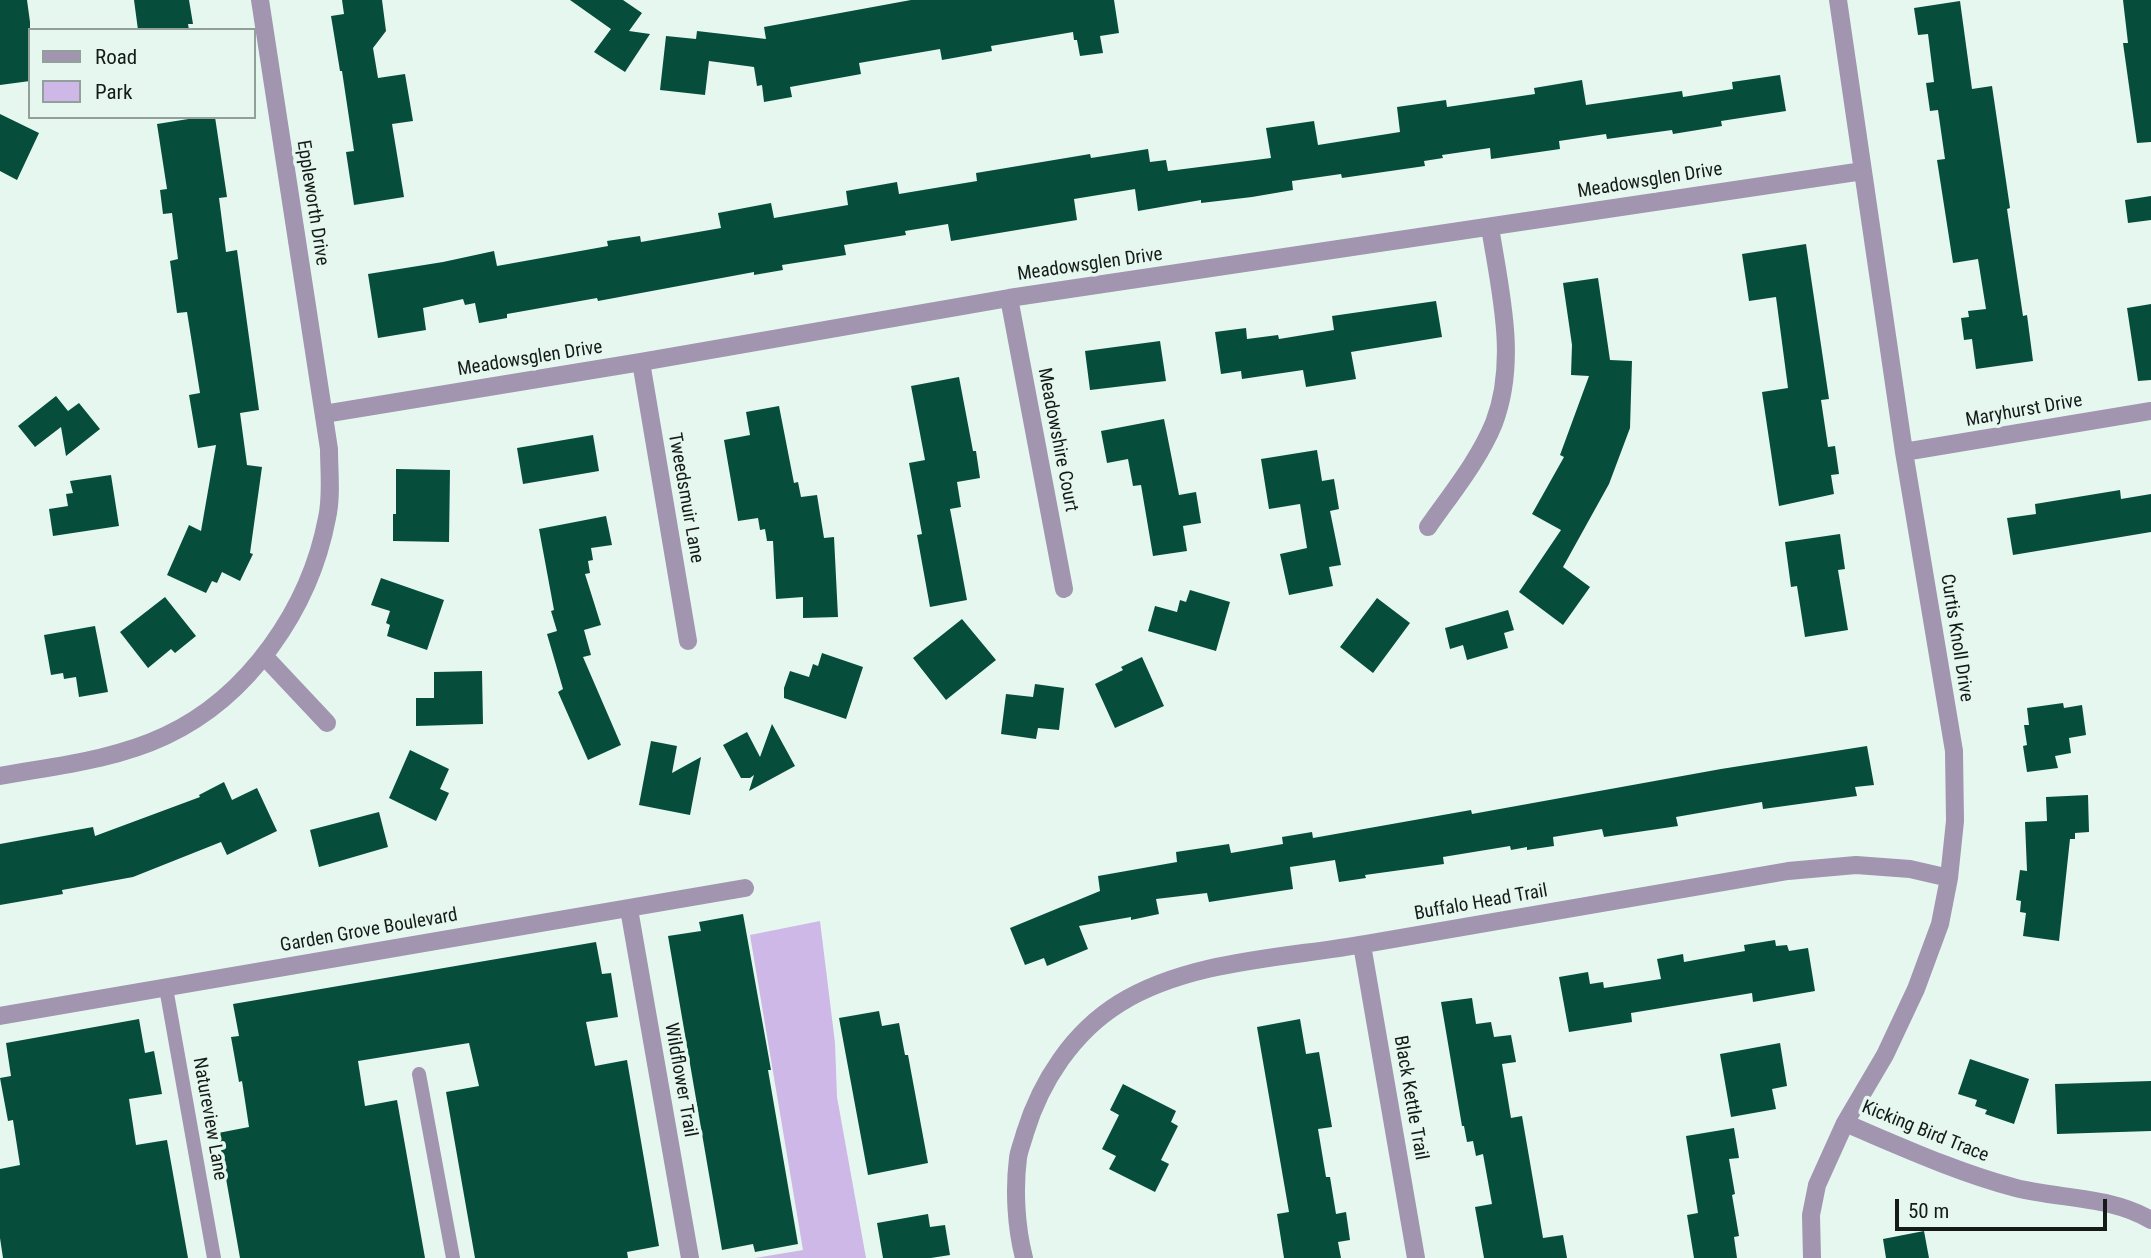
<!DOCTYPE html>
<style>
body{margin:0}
#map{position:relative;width:2151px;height:1258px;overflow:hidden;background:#e6f7f0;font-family:"Roboto Condensed",sans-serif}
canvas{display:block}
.legend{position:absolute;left:28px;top:28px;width:228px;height:91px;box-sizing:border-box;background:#e6f7f0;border:2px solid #929f9a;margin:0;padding:9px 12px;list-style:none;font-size:21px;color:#141b18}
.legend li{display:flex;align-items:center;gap:14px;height:35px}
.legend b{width:35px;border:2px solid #929f9a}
.scale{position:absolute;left:1895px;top:1199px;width:212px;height:32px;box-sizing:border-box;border:4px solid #141b18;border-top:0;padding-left:9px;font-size:21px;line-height:24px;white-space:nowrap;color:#141b18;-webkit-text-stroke:5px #e6f7f0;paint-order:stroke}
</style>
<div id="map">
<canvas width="2151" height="1258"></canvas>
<ul class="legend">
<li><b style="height:9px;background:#a195af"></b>Road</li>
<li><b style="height:19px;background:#ceb8e7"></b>Park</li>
</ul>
<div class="scale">50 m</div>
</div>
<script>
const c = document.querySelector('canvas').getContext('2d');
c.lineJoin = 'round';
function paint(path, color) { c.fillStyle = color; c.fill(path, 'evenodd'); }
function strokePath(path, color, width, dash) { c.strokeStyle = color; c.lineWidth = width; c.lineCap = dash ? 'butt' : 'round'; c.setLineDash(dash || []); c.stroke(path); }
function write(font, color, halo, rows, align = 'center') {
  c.font = font + ' "Roboto Condensed",sans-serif'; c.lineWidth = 7; c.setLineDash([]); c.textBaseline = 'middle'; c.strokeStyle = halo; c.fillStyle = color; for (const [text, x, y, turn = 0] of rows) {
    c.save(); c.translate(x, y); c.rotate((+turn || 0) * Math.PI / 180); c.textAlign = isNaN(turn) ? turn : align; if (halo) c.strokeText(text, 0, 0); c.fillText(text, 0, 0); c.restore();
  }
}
paint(new Path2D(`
 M820,921L835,1043L837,1097L866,1258H755L803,1250L750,935Z`), '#ceb8e7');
paint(new Path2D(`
 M0,0H27L30,22V81L0,85Z
 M134,0H189L193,24H188L189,30H138Z
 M342,0H382L386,31L373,48L378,78L405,74L413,121L392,124L404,197L354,205L346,152L354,151L342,71H340L331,16L344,14Z
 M570,0H623L642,13L629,31L650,34L625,72L594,52L611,29Z
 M911,0H1114L1119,33L1100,36L1103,53L1080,56L1077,40H1074L1073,32L991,46L992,51L942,60L940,49L859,63L861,74L790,87L792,97L764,102L762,85L757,86L754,67L709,61L705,95L660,90L666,36L696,39L697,31L766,39L764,27Z
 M2123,0H2151V142L2137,143L2123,43H2128Z
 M1960,1L1972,89L1992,86L2010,208L2007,209L2023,316L2027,315L2033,361L1976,369L1972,339L1964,340L1961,318L1969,317L1968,311L1986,309L1978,259L1953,263L1937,160L1945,159L1938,110L1930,111L1926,83L1934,82L1928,34L1918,35L1914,8Z
 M1780,75L1786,111L1721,121L1722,126L1673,134L1672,130L1607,139L1606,134L1559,141L1560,149L1491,159L1490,148L1442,155L1443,158L1424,161L1425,166L1342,178L1341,174L1292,181L1293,190L1252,197L1201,203V200L1138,211L1135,189L1074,199L1077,220L951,241L948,224L905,231L906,235L844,245L846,255L782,265L783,270L754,275V272L598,301L597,298L507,314V318L479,323L475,303L465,305L463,299L423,308L426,330L378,338L368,274L443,262L494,251L497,266L608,246L607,241L640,236L641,242L721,228L718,213L771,203L774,218L848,205L846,191L897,182L899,194L977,181L976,173L1090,154L1091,158L1148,149L1150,162L1166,160L1168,171L1271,158L1266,128L1314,121L1318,145L1400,132L1397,107L1446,100L1447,107L1535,94L1534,88L1582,80L1586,105L1682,91L1683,97L1733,89L1732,82Z
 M0,114L39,133L17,180L0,171Z
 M201,117H215L227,197L219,198L226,252L237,250L259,410L240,413L247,465L262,467L250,553L253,554L240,581L222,572L217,583L212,581L206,593L167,575L189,525L201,531L216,445L198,448L189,395L200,393L187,312L177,313L170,261L178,259L172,213L163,214L160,190L167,189L157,124Z
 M2151,196V220L2128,223L2125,200Z
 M1806,244L1829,399L1821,400L1828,447L1835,446L1839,474L1831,475L1834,494L1779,506L1762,392L1788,388L1776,297L1749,301L1742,254Z
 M1598,278L1610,360L1632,361L1630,428L1609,484L1563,567L1590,587L1563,625L1519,592L1561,530L1532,514L1564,457L1560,455L1589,376L1571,375L1572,345L1563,283Z
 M1436,301L1442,337L1351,352L1356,379L1306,387L1303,370L1242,379L1241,371L1221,374L1215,332L1246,328L1247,339L1278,335L1279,339L1334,330L1332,316Z
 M2151,304V380L2138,381L2127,308Z
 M1160,341L1166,381L1090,390L1085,351Z
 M959,377L973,451H976L980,478L957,482L961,507L950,509L967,600L930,607L917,535L922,534L909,463L925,460L911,386Z
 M56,396L68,411L79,403L100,429L66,456L61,427L35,447L18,426Z
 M779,406L794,483L798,482L801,497L817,495L824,538L834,537L838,617L803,618V597L776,599L773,541H767L765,529L760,530L758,518L738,521L724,440L750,435L746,412Z
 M1164,419L1179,495L1196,492L1201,523L1183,526L1187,551L1153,556L1141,485L1133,486L1128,459L1107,463L1101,431Z
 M593,435L599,471L523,484L517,448Z
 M1317,450L1322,481L1334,479L1339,509L1330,511L1341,565L1329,567L1333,586L1289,595L1280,554L1307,548L1300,504L1269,509L1261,459Z
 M396,469L450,470L449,542L393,541V514H396Z
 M111,475L119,526L53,536L49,509L68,506L66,494L73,493L70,481Z
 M2120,490L2121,499L2151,494V532L2013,555L2007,518L2036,514L2035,504Z
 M606,516L612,545L591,548L593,560L588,561L590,573L585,574L601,625L584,630L591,655L583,657L621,745L588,760L558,692L563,689L547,634L557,631L551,611L554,610L539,529Z
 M1840,534L1845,569L1838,570L1848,630L1805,637L1797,586L1791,587L1785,542Z
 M381,578L444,600L427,650L387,636L390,625L386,623L390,611L371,605Z
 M1190,590L1230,602L1216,651L1148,631L1155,606L1177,612L1180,600L1186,602Z
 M165,597L196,636L175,653L171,649L148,668L120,632Z
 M1377,598L1410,623L1373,673L1340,647Z
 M1508,610L1514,630L1504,633L1508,648L1467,660L1463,645L1450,649L1445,628Z
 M962,619L996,660L946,700L913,658Z
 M95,626L108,692L79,697L76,677L64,679L63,673L51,675L44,635Z
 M822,653L863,667L846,719L784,698V688L790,671L809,677L813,664L818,666Z
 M1142,657L1164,706L1115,728L1095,684L1123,670L1121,667Z
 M482,671L483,724L416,726V698H434V672Z
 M1035,684L1064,688L1059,730L1038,728L1036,739L1001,734L1006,694L1033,697Z
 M2063,703L2064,708L2082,705L2086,735L2069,738L2071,753L2055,756L2058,768L2027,772L2023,746L2027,745L2024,725H2029L2027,708Z
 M772,724L795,766L749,791L754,775L750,778H741L723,745L747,732L760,757Z
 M651,741L677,746L672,773L701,757L690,815L639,805Z
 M1867,746L1874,785L1855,787L1857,796L1763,809L1762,802L1676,817L1678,826L1604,837L1602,829L1553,837L1554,846L1527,850V847L1511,850L1510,846L1443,857L1444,864L1365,875L1366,878L1339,882L1335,860L1290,867L1293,889L1209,902L1207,893L1156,899L1159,914L1131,920V917L1079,926L1088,949L1047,966L1044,958L1025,965L1010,928L1100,891L1098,876L1177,862L1176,852L1229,844L1231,853L1283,844L1282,837L1312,832L1313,838L1471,810L1472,814L1721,769Z
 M410,750L449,769L440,789L449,793L436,821L389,798Z
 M224,782L232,800L257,788L277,831L227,855L221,842L133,877L62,890L63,894L0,905V844L93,827L95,836L200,797L199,795Z
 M2088,795L2089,832L2075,833V839H2070L2059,941L2023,936L2026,913L2020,912L2021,901L2016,900L2020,870L2027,871L2025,822L2047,821L2046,797Z
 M379,812L388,847L319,867L310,830Z
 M743,914L771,1070H768L798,1244L755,1252L753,1244L722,1250L668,936L701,931L699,922Z
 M1775,940L1776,946L1787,945L1789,951L1808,948L1815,991L1753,1002L1752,993L1631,1013L1632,1022L1569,1032L1559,977L1588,972L1590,984L1603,982L1604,988L1661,979L1657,959L1683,954L1684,962L1745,951L1744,945Z
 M596,942L602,974L611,973L618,1017L586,1022L595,1066L627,1060L659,1246L627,1252L628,1258H475L446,1092L479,1086L469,1043L358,1061L365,1106L397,1100L425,1258H240L218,1133L249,1127L242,1081L239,1082L231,1037L239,1036L233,1004Z
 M1472,998L1476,1024L1491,1022L1494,1037L1511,1035L1516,1062L1502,1064L1511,1118L1522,1116L1543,1238L1563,1235L1567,1258H1484L1475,1207L1492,1204L1483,1154L1476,1156L1473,1141L1467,1142L1464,1126H1462L1441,1002Z
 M879,1011L882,1026L899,1023L905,1055H908L928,1163L868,1175L839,1018Z
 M139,1019L145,1053L154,1051L162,1094L129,1099L136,1145L167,1140L188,1258H3L0,1238V1169L20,1165L13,1120L8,1121L0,1078L11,1076L6,1043Z
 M1300,1019L1306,1054L1319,1052L1332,1127L1318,1129L1326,1177H1330L1336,1214L1346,1212L1350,1240L1338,1242L1341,1258H1284L1277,1214L1289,1212L1257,1027Z
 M1780,1043L1787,1086L1772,1089L1776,1109L1731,1117L1720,1054Z
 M1970,1059L2029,1079L2014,1124L1985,1114L1987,1110L1975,1106L1977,1100L1958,1094Z
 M2151,1081V1131L2057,1134L2055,1084Z
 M1123,1084L1176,1111L1171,1122L1178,1126L1161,1160L1169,1164L1155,1192L1109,1169L1116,1156L1102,1149L1119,1115L1110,1110Z
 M1734,1128L1739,1158L1729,1159L1735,1194L1732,1195L1739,1236L1734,1237L1737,1258H1694L1687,1215L1698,1213L1686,1136Z
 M928,1214L930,1227L945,1225L950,1255L931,1258H883L877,1223Z
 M1924,1231L1929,1258H1886L1883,1239Z`), '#064e3b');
strokePath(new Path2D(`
 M166,988L214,1258
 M419,1074L453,1258`), '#a195af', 14);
strokePath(new Path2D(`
 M1009,298L1064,589
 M641,362L688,641
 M324,414L641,362L1009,298L1863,171
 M1904,452L2151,411
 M1428,527C1451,494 1479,460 1494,423C1518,360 1500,291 1490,227
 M264,656L327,723
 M0,776C55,766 114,760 165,736C249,697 310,608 327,518C332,496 329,472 329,449L260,0
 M629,909L690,1258
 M1362,945L1416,1258
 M0,1016L745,888
 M1845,1123C1902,1147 1956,1172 2016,1188C2060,1199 2111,1196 2151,1220
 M1024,1258C1016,1227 1014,1190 1018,1158C1019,1150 1023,1141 1025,1133C1041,1081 1073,1032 1120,1003C1190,960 1285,958 1365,944C1506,920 1647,895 1788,871L1856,865L1910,869L1949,878
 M1812,1258L1811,1215L1817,1185L1845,1123L1885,1055L1916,989L1940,924L1949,878L1955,821L1954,751L1904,452L1838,0`), '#a195af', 18);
write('19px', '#141b18', '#e6f7f0', [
 ["Meadowsglen Drive",1650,181,-9],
 ["Eppleworth Drive",312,203,81],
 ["Meadowsglen Drive",1090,265,-8],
 ["Meadowsglen Drive",530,359,-9],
 ["Maryhurst Drive",2024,411,-10],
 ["Meadowshire Court",1057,440,79],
 ["Tweedsmuir Lane",685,498,80],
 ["Curtis Knoll Drive",1956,638,81],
 ["Buffalo Head Trail",1481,903,-10],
 ["Garden Grove Boulevard",369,931,-10],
 ["Wildflower Trail",680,1080,80],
 ["Black Kettle Trail",1410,1098,80],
 ["Natureview Lane",209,1119,80],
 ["Kicking Bird Trace",1925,1132,22]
]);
</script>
